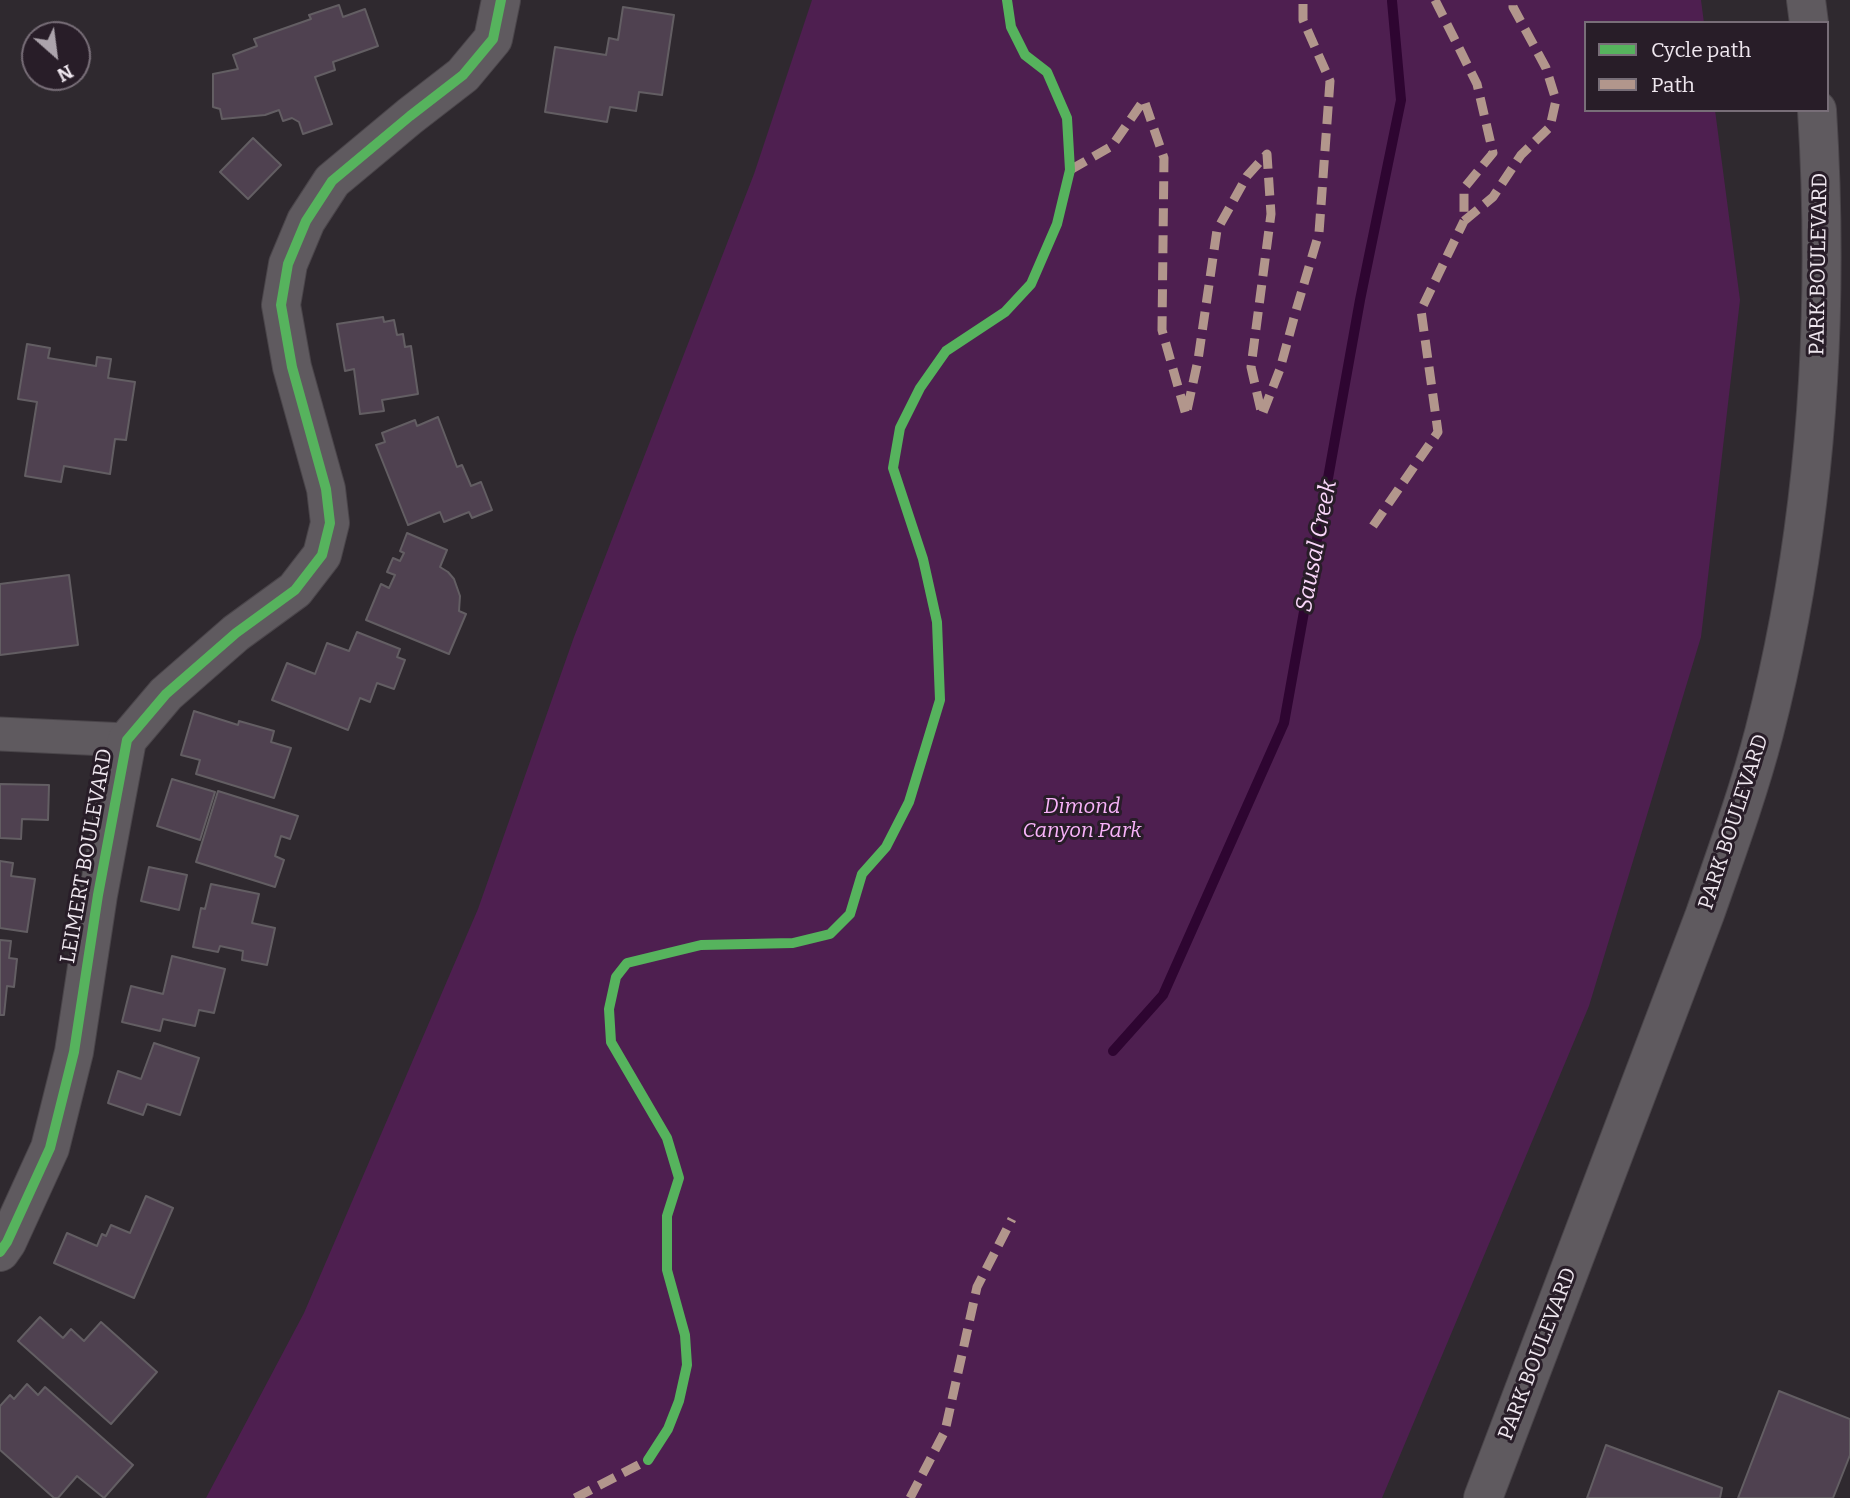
<!DOCTYPE html>
<style>
body{margin:0}
#map{position:relative;width:1850px;height:1498px;overflow:hidden;background:#2f292f;font-family:Bitter,serif}
canvas{display:block}
.legend{position:absolute;left:1584px;top:21px;width:245px;height:91px;box-sizing:border-box;background:#281d28;border:2px solid #786e78;margin:0;padding:9px 12px;list-style:none;font-size:21px;color:#efe7ef}
.legend li{display:flex;align-items:center;gap:14px;height:35px}
.legend b{width:35px;border:2px solid #786e78}
.north{position:absolute;left:21px;top:21px;width:70px;height:70px;box-sizing:border-box;background:#281d28;border:2px solid #786e78;border-radius:50%;rotate:152deg;font-size:19px;font-weight:700;line-height:28px;text-align:center;color:#efe7ef}
.north::after{content:'';display:block;margin:auto;width:24px;height:32px;background:#aca4ac;clip-path:polygon(50% 0,100% 100%,50% 72%,0 100%)}
</style>
<div id="map">
<canvas width="1850" height="1498"></canvas>
<ul class="legend">
<li><b style="height:9px;background:#56b35d"></b>Cycle path</li>
<li><b style="height:9px;background:#b2968c"></b>Path</li>
</ul>
<div class="north">N</div>
</div>
<script>
const c = document.querySelector('canvas').getContext('2d');
c.lineJoin = 'round';
function paint(path, color) { c.fillStyle = color; c.fill(path, 'evenodd'); }
function strokePath(path, color, width, dash) { c.strokeStyle = color; c.lineWidth = width; c.lineCap = dash ? 'butt' : 'round'; c.setLineDash(dash || []); c.stroke(path); }
function write(font, color, halo, rows, align = 'center') {
  c.font = font + ' Bitter,serif'; c.lineWidth = 6; c.setLineDash([]); c.textBaseline = 'middle'; c.strokeStyle = halo; c.fillStyle = color; for (const [text, x, y, turn = 0] of rows) {
    c.save(); c.translate(x, y); c.rotate((+turn || 0) * Math.PI / 180); c.textAlign = isNaN(turn) ? turn : align; if (halo) c.strokeText(text, 0, 0); c.fillText(text, 0, 0); c.restore();
  }
}
paint(new Path2D(`
 M812,0H1701L1704,23H1586V110H1715L1740,300L1701,637L1589,1006L1382,1498H206L304,1313L478,909L574,637L754,174Z`), '#4e1f50');
strokePath(new Path2D(`
 M1113,1051L1163,995L1284,723L1360,300L1401,100L1392,1`), '#2e0531', 10);
const building = new Path2D(`
 M339,5L343,17L365,9L378,46L333,62L335,70L315,77L332,124L303,134L299,122L292,118L283,121L279,110L265,115L222,119L220,109L213,107V74L238,69L233,55L257,46L254,39L311,19L309,15Z
 M623,7L674,15L662,95L639,92L636,111L610,107L607,122L545,112L555,47L606,55L609,38L618,40Z
 M253,138L281,165L248,199L220,172Z
 M383,317L384,322L394,320L397,335L403,334L405,347L411,346L418,394L382,400L384,411L360,414L354,369L345,371L337,324Z
 M27,344L50,348L48,358L96,366L97,357L111,359L108,378L135,382L126,440L115,439L110,474L64,466L61,482L25,476L37,402L18,399Z
 M438,417L457,467L462,465L471,486L481,482L492,510L472,518L469,512L444,522L440,512L408,525L376,445L385,442L382,433L415,420L417,426Z
 M407,533L447,550L440,567L448,572L454,579L460,596L459,611L466,614L449,654L366,620L381,584L389,588L395,575L387,572L393,558L400,561L404,553L400,551Z
 M69,575L78,645L0,655V584Z
 M357,632L400,649L397,657L405,660L394,689L377,683L370,702L360,698L348,730L272,700L287,663L315,674L327,643L349,651Z
 M194,711L238,725L239,721L274,731L271,742L291,748L274,798L196,774L200,760L181,755Z
 M172,779L215,792L200,840L157,826Z
 M0,784L49,785L48,820L22,819L21,839L0,838Z
 M218,791L298,816L290,839L281,836L275,856L284,860L275,887L196,862Z
 M0,861L13,863L11,876L35,879L27,932L0,928Z
 M149,867L187,875L179,910L141,901Z
 M211,884L259,894L252,923L275,928L267,965L242,960L243,951L220,946L218,952L193,947L201,908L205,909Z
 M0,940L11,941L9,958L17,959L14,987L7,986L4,1015H0Z
 M172,956L225,969L214,1013L199,1010L195,1026L163,1019L160,1031L122,1022L131,986L163,994Z
 M154,1043L199,1058L180,1115L147,1104L143,1115L108,1103L118,1071L141,1079Z
 M146,1196L173,1208L134,1298L54,1263L67,1233L97,1246L102,1234L106,1236L111,1225L130,1233Z
 M40,1317L63,1338L71,1329L84,1341L101,1322L157,1372L111,1424L18,1341Z
 M27,1384L38,1395L45,1387L133,1465L104,1498L77,1476L58,1498H54L0,1450V1406L10,1395L14,1399Z
 M1779,1391L1850,1419V1455L1833,1498H1738Z
 M1606,1445L1722,1488L1720,1498H1587Z`);
paint(building, '#4f4150');
strokePath(building, '#635e63', 2);
const street = new Path2D(`
 M0,734L127,740`);
const secondary = new Path2D(`
 M1806,0L1809,23
 M0,1252L7,1242L50,1148L74,1052L98,895L127,740L166,694L236,633L295,590L322,555L330,523L326,489L292,367L281,305L288,264L306,221L332,181L410,116L463,75L493,39L501,0
 M1483,1498L1705,914C1726,854 1748,794 1764,733C1816,531 1830,318 1817,110`);
strokePath(street, '#4a454a', 35);
strokePath(secondary, '#4a454a', 40);
strokePath(street, '#5f5a5f', 33);
strokePath(secondary, '#5f5a5f', 38);
strokePath(new Path2D(`
 M1435,0L1477,84L1493,153L1464,188V221L1493,197L1521,155L1550,127L1556,100L1546,68L1513,7V0
 M1070,170L1112,146L1144,100L1164,158L1162,330L1186,415L1198,360L1217,230L1247,176L1267,154L1271,214L1251,367L1262,415L1280,369L1295,314L1319,233L1330,81L1303,20V0
 M1373,526L1438,432L1421,310L1464,221
 M575,1498L648,1460L650,1457
 M910,1498L945,1431L977,1287L1012,1219`), '#b2968c', 9, [18, 9]);
strokePath(new Path2D(`
 M0,1252L7,1242L50,1148L74,1052L98,895L127,740L166,694L236,633L295,590L322,555L330,523L326,489L292,367L281,305L288,264L306,221L332,181L410,116L463,75L493,39L501,0
 M648,1460L668,1429L679,1401L687,1365L685,1335L667,1270V1216L679,1178L667,1138L611,1042L609,1009L616,977L627,963L701,945L793,943L830,934L850,914L862,874L886,847L909,802L940,700L937,622L923,559L893,468L900,428L920,388L946,351L1005,312L1031,284L1057,224L1070,170L1067,118L1047,72L1025,55L1011,27L1007,0`), '#56b35d', 10);
write('21px', '#efe7ef', '#281d28', [
 ["PARK BOULEVARD",1819,264,-89],
 ["PARK BOULEVARD",1734,822,-72],
 ["LEIMERT BOULEVARD",87,856,-80],
 ["PARK BOULEVARD",1538,1354,-69]
]);
write('italic 21px', '#f9b3fa', '#281d28', [
 ["Dimond",1082,807],
 ["Canyon Park",1082,831]
]);
write('italic 23px', '#fad7fa', '#281d28', [
 ["Sausal Creek",1317,546,-79]
]);
</script>
